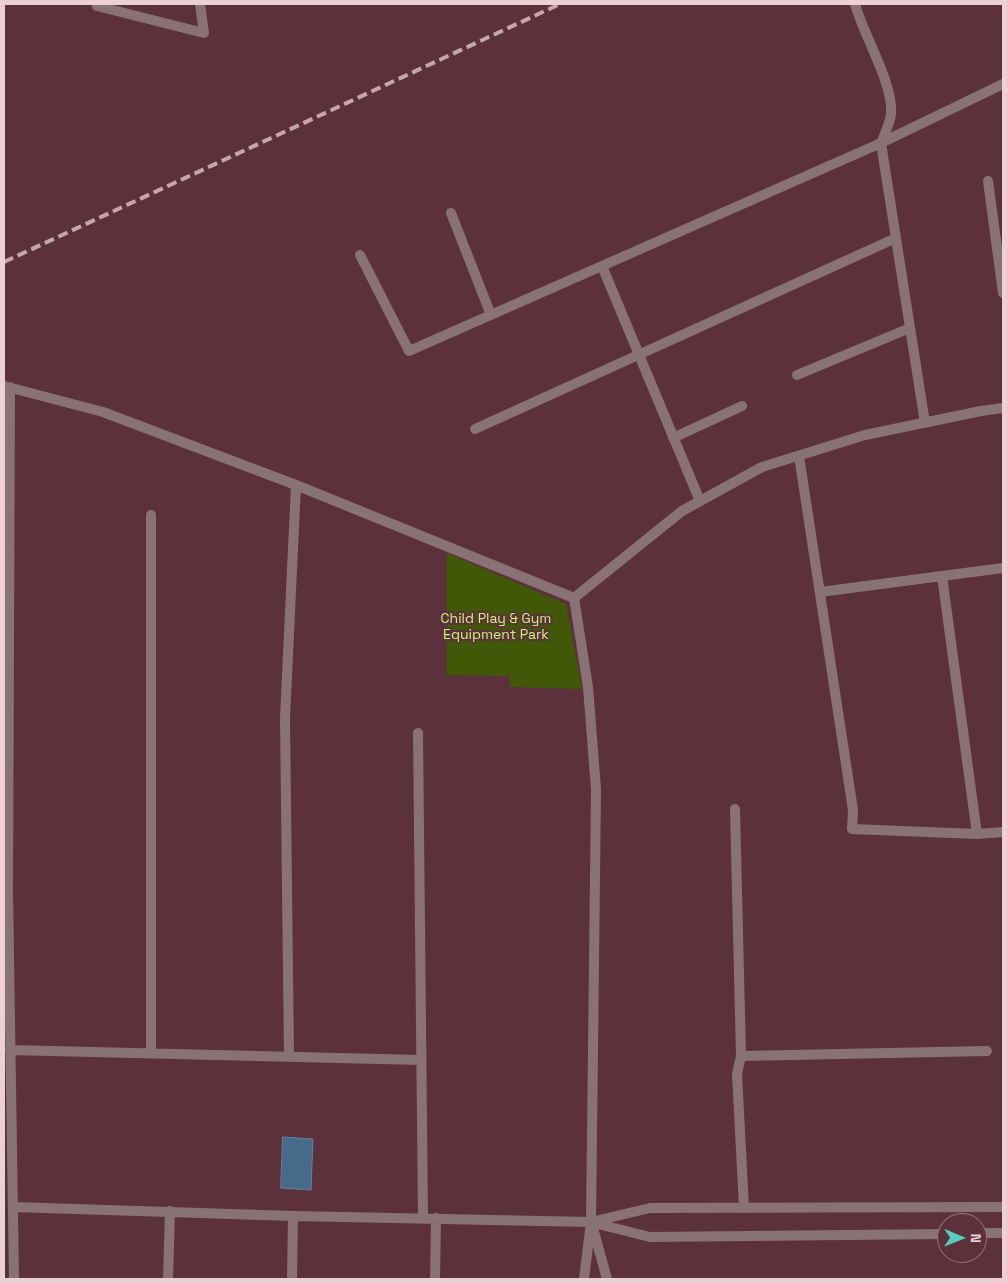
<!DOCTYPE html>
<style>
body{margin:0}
#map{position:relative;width:1007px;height:1283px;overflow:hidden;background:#5d313b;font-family:"Space Grotesk",sans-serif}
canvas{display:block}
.frame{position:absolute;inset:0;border:5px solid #ecd0d5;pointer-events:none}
.north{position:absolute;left:937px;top:1213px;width:50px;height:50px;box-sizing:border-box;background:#5d313b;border:1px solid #967179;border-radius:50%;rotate:91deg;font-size:14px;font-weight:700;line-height:20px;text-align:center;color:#ecd0d5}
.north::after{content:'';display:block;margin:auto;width:18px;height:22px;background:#57cec2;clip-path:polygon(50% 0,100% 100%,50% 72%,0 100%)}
</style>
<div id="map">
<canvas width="1007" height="1283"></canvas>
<div class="frame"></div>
<div class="north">N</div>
</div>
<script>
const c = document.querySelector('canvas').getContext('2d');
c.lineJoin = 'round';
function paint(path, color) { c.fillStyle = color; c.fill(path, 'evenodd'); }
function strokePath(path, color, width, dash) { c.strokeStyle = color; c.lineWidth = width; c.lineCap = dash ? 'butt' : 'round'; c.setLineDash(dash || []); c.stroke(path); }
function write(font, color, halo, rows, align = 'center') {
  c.font = font + ' "Space Grotesk",sans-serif'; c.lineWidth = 4; c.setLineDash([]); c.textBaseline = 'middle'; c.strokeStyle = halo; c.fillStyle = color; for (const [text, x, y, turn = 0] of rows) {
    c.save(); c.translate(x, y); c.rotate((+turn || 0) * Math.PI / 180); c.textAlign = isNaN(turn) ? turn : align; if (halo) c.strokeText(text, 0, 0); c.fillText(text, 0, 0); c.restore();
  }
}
paint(new Path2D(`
 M447,553L566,604L582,689L510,687L509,676L447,675Z`), '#415809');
const building = new Path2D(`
 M283,1137L313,1139L311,1190L281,1188Z`);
paint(building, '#476a89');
strokePath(building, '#5f82a2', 1);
strokePath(new Path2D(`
 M97,4V6L204,33L200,4
 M855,4C863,34 894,85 891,114C890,123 885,134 881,143L1003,84
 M988,181L1003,293
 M451,213L491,315
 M360,255L409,351L881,143L925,423
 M602,266L700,501
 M797,375L910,328
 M10,387L8,891L14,1279
 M475,429L896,238
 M673,438L742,406
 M799,456L853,810L852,829L977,834L1003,832
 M942,576L977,834
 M820,592L1003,568
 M574,598L682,511L762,467L865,435L981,411L1003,408
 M418,733L423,1218
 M735,809L741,1056L737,1074L744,1208
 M10,1050L421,1060
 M151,1053V515
 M741,1056L987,1051
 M289,1057L285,718L296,485
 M13,1207L293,1216L591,1222
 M168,1279L170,1211
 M292,1279L293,1216
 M435,1279L436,1218`), '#897276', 10);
strokePath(new Path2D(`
 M4,386L103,412L296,485L574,598L588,687L596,789L591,1222L584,1279
 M591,1222L650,1208L1003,1207
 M594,1223L650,1237L947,1234
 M593,1228L607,1279
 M977,1233H1003`), '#897276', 10);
strokePath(new Path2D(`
 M4,262L560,4`), '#c6a6ac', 4, [10, 5]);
write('14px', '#c7f577', '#5d313b', [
 ["Child Play & Gym",496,619],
 ["Equipment Park",496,635]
]);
</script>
